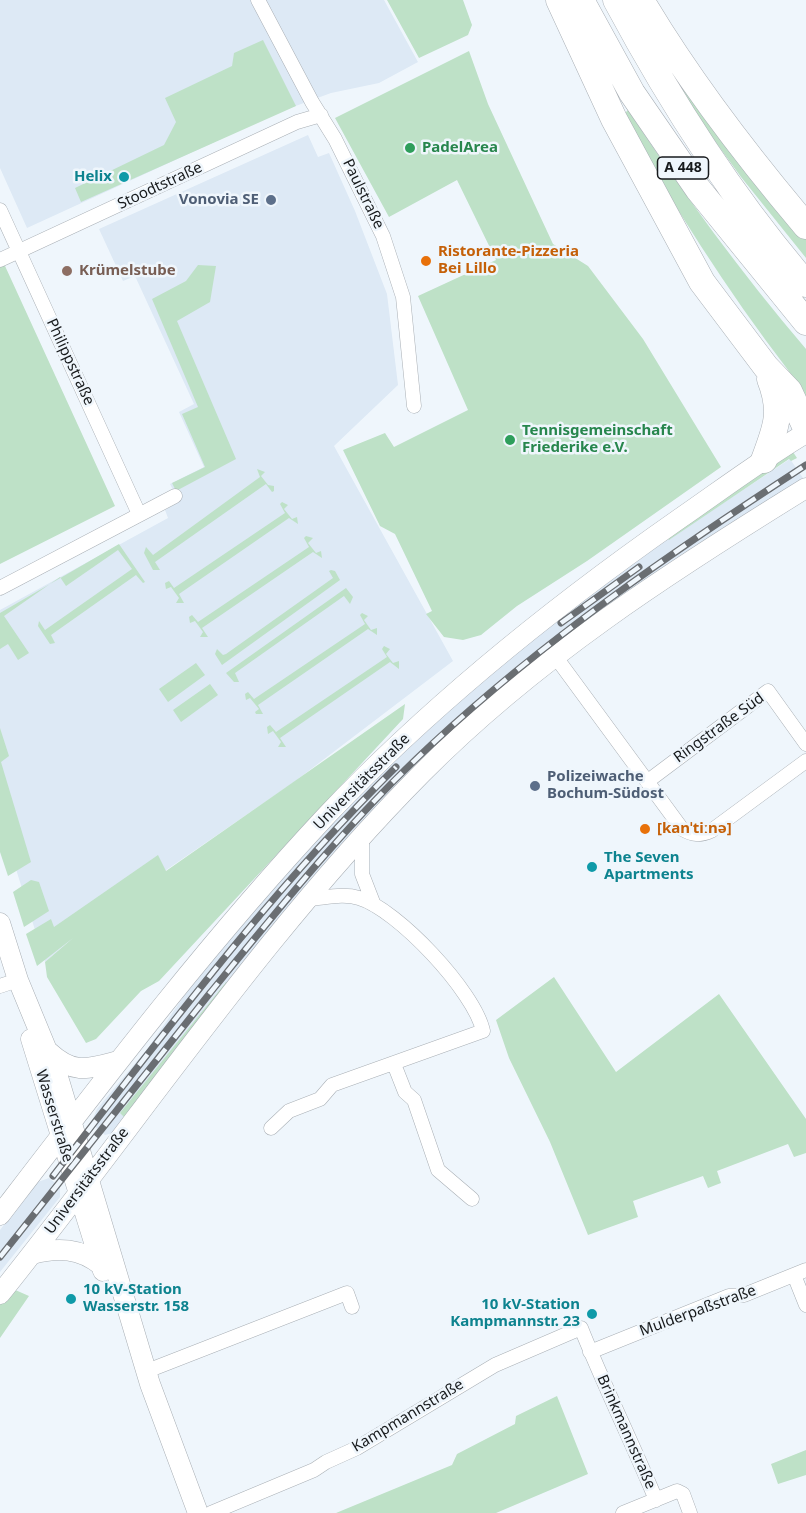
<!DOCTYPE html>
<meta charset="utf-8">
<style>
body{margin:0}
canvas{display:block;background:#eff6fc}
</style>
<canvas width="806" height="1513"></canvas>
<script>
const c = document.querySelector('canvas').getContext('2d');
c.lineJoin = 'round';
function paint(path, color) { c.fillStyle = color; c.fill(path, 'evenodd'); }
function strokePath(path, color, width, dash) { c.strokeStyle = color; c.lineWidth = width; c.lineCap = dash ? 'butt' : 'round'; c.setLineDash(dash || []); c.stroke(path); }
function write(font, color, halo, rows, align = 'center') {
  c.font = font + ' "Noto Sans",sans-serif'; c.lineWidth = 5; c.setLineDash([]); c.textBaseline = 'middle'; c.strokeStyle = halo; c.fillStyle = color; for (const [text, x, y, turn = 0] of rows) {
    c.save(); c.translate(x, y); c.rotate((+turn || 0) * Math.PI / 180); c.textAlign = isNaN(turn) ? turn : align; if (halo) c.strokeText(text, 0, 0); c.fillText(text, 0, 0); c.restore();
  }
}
paint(new Path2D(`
 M0,0H384L418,62L379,83L331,93L282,111L27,228L0,168Z
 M308,135L318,157L329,153L355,211L387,294L398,385L334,446L453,661L294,782L95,919L45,962L0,818V610L168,518L165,510L179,502L170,484L204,467L179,412L194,404L135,276L123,281L99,229Z
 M790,459L803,478L676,558L554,646L228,984L225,983L121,1113L124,1117L113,1133L105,1135L91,1123L97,1109L148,1048L198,976L285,873L384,770L441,717L537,635L667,538L669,539Z
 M49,1178L60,1187V1197L0,1272V1230L35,1183Z`), '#dde9f5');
paint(new Path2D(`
 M387,0H463L472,25L468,35L419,58Z
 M647,34L806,235V258L741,177L696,115Z
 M263,40L296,106L81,202L75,188L164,145L176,122L165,98L232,66L234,53Z
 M469,51L488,104L553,244L588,266L643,339L721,467L587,561L517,606L481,635L463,640L444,637L426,614L432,611L395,534L380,526L343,450L385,433L394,447L468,410L418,296L496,260L457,180L389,217L335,118Z
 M628,110C683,193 741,273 806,349V412L799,389L788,370C726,289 673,205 622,116Z
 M0,255L115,506L0,564Z
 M198,265L216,266L210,302L177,321L236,459L176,491L172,483L205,467L182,414L198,407L152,299L186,281Z
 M793,452L797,458L791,461L789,459L669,540L667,538Z
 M257,469L265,472L261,476L268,485L274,486V491L272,492L266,484L155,562L160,570H153L144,553L146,547L153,555L260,477Z
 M282,502L288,505L284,509L292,519L297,517L298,524L289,518L179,594L184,603H176L179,598L171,587L166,589L165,583L169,581L174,588L285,513L280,504Z
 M306,536L313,538L308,543L316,553L321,551L322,558L313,552L202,628L208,637H200L203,632L195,621L190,623L189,617L192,615L198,622L309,547L304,538Z
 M119,544L145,582L143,583L136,575L51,635L55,643L50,644L38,626L39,621L45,630L132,569L118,550L66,586L60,577L4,616L29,653L18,660L8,644L0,649V613Z
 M331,570L335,571L340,580L222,665L215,654L217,649L223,655L226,654L333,578L329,571Z
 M346,588L353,597L350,604L344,596L235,673L239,682H234L226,673Z
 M362,613L368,616L364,620L371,630L377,628V635L368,629L258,705L263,714H256L255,712L259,709L250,698L246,700L245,694L248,692L254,699L365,624L360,615Z
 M384,646L390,649L386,654L393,663L399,661V669L390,662L280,738L286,747H278L281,742L273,731L268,734L267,727L270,725L276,732L387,657L382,649Z
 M196,663L205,675L168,702L159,689Z
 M210,684L218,695L181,722L173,710Z
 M405,704L403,719L159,981L141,991L96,1039L86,1043L47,977L45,962L73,938L37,966L26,934L51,919L54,927L158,855L166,871Z
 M0,728L9,756L1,762L31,862L8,876L0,852Z
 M31,880L39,882L49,911L24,927L13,892Z
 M554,977L616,1072L719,994L806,1119V1153L794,1157L788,1144L717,1171L721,1183L708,1188L703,1176L633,1201L638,1217L588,1235L550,1142L509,1058L496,1020Z
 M226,982L228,984L124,1117L120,1113Z
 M13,1289L29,1296L0,1338V1305Z
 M557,1396L588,1474L496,1513H336L452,1465L457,1454L515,1424L516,1416Z
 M806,1450V1475L778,1484L771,1464Z`), '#bee1c7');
const street = new Path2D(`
 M258,0L312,102L335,139L383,236L403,297L414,406
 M0,210L139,514
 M0,260L297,122L321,115
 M0,588L175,496
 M555,656L682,829C693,835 700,836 711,831L806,761
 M648,781L768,691L806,744
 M362,837V874L374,905
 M0,986L18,980
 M394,1064L405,1092L414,1100L438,1170L472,1199
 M271,1128L289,1111L320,1099L332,1085L483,1031C475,992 397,909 359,898C343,893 325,898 308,899
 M794,1275L806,1305
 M590,1352L729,1296L744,1295L806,1270
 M147,1371L347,1293L352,1307
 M211,1513L314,1470L326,1462L357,1448L495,1365L581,1328C604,1386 632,1442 656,1500
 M623,1513L677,1491L683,1494L690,1513`);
const secondary = new Path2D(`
 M0,923L18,980L58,1077L150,1384L198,1513
 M31,1039L103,1271
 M49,1052C74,1075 88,1069 118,1061
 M0,1215C105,1078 209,941 327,815C433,703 553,607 679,519C721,490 762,459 806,433
 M32,1254C58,1247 80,1248 101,1265
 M0,1294C140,1120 264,932 422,773C535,659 670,572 806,488`);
const highway = new Path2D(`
 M559,0L614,119L702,282L766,367L789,391L806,428
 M581,0L632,93L698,189L806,322
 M616,0C670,101 731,197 806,284
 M641,0C689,81 746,155 806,226
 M764,460C776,428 783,412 770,379`);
strokePath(street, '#a9afb5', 15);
strokePath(secondary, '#a9afb5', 21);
strokePath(highway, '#a9afb5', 27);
strokePath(street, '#fff', 14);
strokePath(secondary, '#fff', 20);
strokePath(highway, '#fff', 26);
const rail = new Path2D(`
 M561,623L639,567
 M53,1176C163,1035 269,892 396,767
 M0,1257C70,1169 140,1081 210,993C280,907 349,821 431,745C546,638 675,550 806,465`);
strokePath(rail, '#6a6e72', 7);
strokePath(rail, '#eff6fc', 4.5, [14]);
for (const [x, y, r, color] of [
 [410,148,6,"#2e9e5b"],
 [124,177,6,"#0f9aa8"],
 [271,200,6,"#5c6f8a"],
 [426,261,6,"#e8710a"],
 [67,271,6,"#8d6e63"],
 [510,440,6,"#2e9e5b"],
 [535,786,6,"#5c6f8a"],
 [645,829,6,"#e8710a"],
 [592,867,6,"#0f9aa8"],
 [71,1299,6,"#0f9aa8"],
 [592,1314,6,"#0f9aa8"]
]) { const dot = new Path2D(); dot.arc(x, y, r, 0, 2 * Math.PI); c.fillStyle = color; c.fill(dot); strokePath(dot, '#eff6fc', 2); }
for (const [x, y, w] of [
 [683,168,51]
]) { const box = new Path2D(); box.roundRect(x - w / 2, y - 11, w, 22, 4.5); c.fillStyle = '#eff6fc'; c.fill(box); strokePath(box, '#171a1c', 1.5); }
write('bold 14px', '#171a1c', null, [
 ["A 448",683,168]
]);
write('bold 15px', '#27864d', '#eff6fc', [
 ["PadelArea",422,148],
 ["Tennisgemeinschaft",522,431],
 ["Friederike e.V.",522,448]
], 'left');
write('bold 15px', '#0d838f', '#eff6fc', [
 ["Helix",112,177],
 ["The Seven",604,858,"left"],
 ["Apartments",604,875,"left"],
 ["10 kV-Station",83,1290,"left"],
 ["Wasserstr. 158",83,1307,"left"],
 ["10 kV-Station",580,1305],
 ["Kampmannstr. 23",580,1322]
], 'right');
write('15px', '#171a1c', '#eff6fc', [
 ["Stoodtstraße",160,186,-25],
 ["Paulstraße",363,194,64],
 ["Philippstraße",70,362,65],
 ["Ringstraße Süd",719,728,-36],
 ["Universitätsstraße",362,782,-45],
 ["Wasserstraße",54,1116,73],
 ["Universitätsstraße",87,1181,-53],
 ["Mulderpaßstraße",698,1311,-20],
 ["Kampmannstraße",408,1416,-31],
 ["Brinkmannstraße",626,1432,66]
]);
write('bold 15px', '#4e5e75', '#eff6fc', [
 ["Vonovia SE",259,200],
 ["Polizeiwache",547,777,"left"],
 ["Bochum-Südost",547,794,"left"]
], 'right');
write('bold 15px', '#c56008', '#eff6fc', [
 ["Ristorante-Pizzeria",438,252],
 ["Bei Lillo",438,269],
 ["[kanˈtiːnə]",657,829]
], 'left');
write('bold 15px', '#785e54', '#eff6fc', [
 ["Krümelstube",79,271]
], 'left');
</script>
